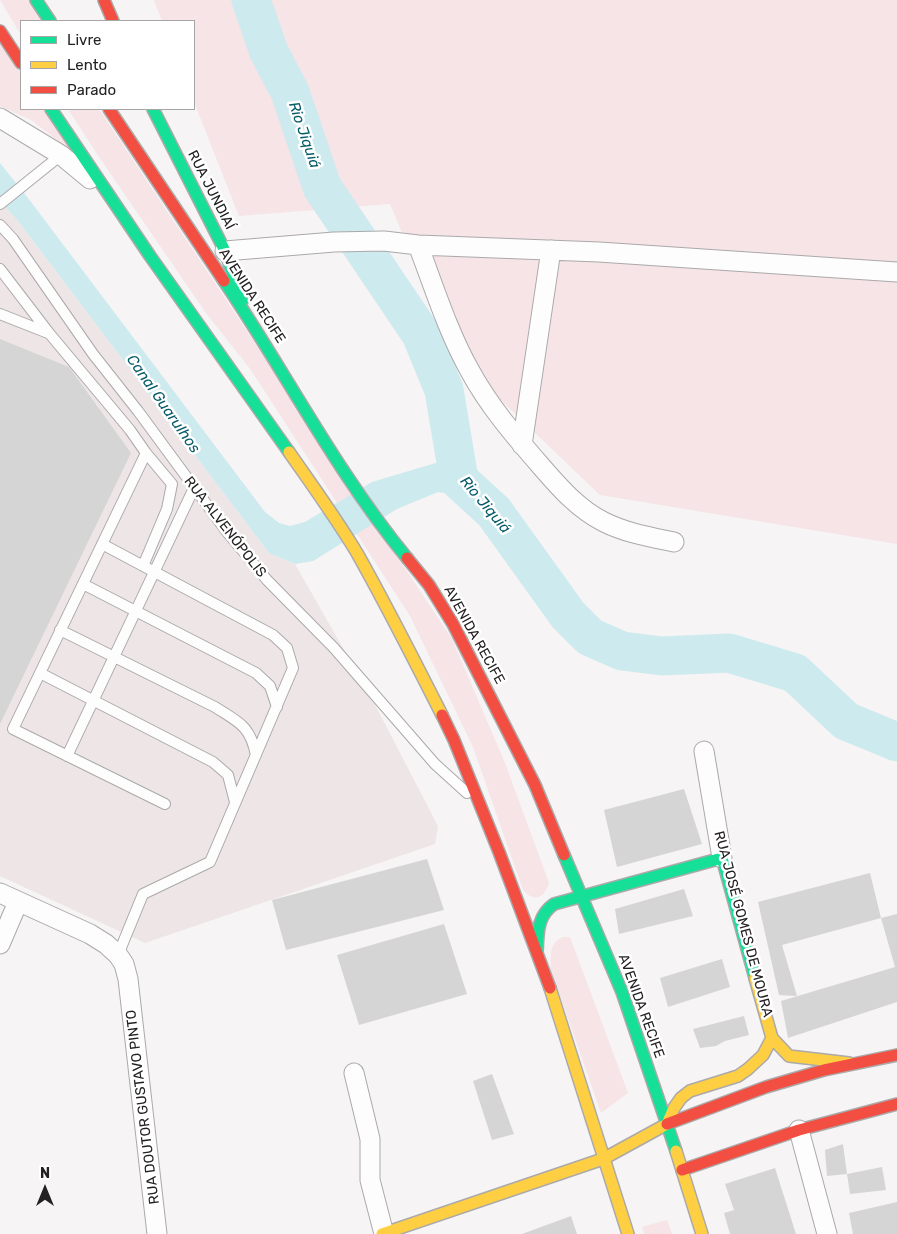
<!DOCTYPE html>
<meta charset="utf-8">
<style>
body{margin:0}
#map{position:relative;width:897px;height:1234px;overflow:hidden;background:#f6f4f4;font-family:Rubik,sans-serif}
canvas{display:block}
.legend{position:absolute;left:20px;top:20px;width:175px;height:90px;box-sizing:border-box;background:#fff;border:1px solid #a7a6a6;margin:0;padding:6px 9px;list-style:none;font-size:15px;color:#232121}
.legend li{display:flex;align-items:center;gap:10px;height:25px}
.legend b{width:25px;border:1px solid #a7a6a6}
.north{position:absolute;left:20px;top:1164px;width:50px;height:50px;-webkit-text-stroke:4px #fff;paint-order:stroke;rotate:0deg;font-size:14px;font-weight:700;line-height:20px;text-align:center;color:#232121}
.north::after{content:'';display:block;margin:auto;width:18px;height:22px;background:#232121;clip-path:polygon(50% 0,100% 100%,50% 72%,0 100%)}
</style>
<div id="map">
<canvas width="897" height="1234"></canvas>
<ul class="legend">
<li><b style="height:6px;background:#16e098"></b>Livre</li>
<li><b style="height:6px;background:#ffcf43"></b>Lento</li>
<li><b style="height:6px;background:#f24e42"></b>Parado</li>
</ul>
<div class="north">N</div>
</div>
<script>
const c = document.querySelector('canvas').getContext('2d');
c.lineJoin = 'round';
function paint(path, color) { c.fillStyle = color; c.fill(path, 'evenodd'); }
function strokePath(path, color, width, dash) { c.strokeStyle = color; c.lineWidth = width; c.lineCap = dash ? 'butt' : 'round'; c.setLineDash(dash || []); c.stroke(path); }
function write(font, color, halo, rows, align = 'center') {
  c.font = font + ' Rubik,sans-serif'; c.lineWidth = 5; c.setLineDash([]); c.textBaseline = 'middle'; c.strokeStyle = halo; c.fillStyle = color; for (const [text, x, y, turn = 0] of rows) {
    c.save(); c.translate(x, y); c.rotate((+turn || 0) * Math.PI / 180); c.textAlign = isNaN(turn) ? turn : align; if (halo) c.strokeText(text, 0, 0); c.fillText(text, 0, 0); c.restore();
  }
}
paint(new Path2D(`
 M0,201L18,221L269,553L295,564L372,699L438,826L435,844L145,943L0,876Z`), '#eee5e6');
paint(new Path2D(`
 M0,0H29L41,21H21V35Z
 M154,0H897V544L600,495L487,387L416,266L390,204L239,216L194,102V21H162Z
 M0,41L21,72V109H46L77,155L31,120L0,106Z
 M68,109H99L452,639L505,763L549,883C544,898 535,903 523,890L473,747L410,616L251,370L206,313L97,154Z
 M563,937H570L628,1093L601,1113L551,970C551,957 548,943 563,937Z
 M667,1220L672,1234H644L642,1227Z`), '#f6e4e6');
paint(new Path2D(`
 M0,163L31,202L265,512L279,523L290,526L305,522L372,482L449,459L459,480L464,496L438,492L397,509L313,561L295,564L269,553L18,221L0,201Z`), '#cdeaee');
strokePath(new Path2D(`
 M251,0L269,52L290,92L322,187L421,334L444,390L459,480L494,512L568,615L590,637L622,651L662,656L729,653L795,673L846,721L897,742`), '#cdeaee', 39);
paint(new Path2D(`
 M0,339L69,367L131,453L0,724Z
 M684,789L702,844L617,867L604,810Z
 M427,859L444,910L286,950L272,900Z
 M870,873L881,918L897,914V1002L788,1038L781,1001L895,967L881,918L782,945L797,996L779,995L758,902Z
 M684,889L693,916L619,934L615,909Z
 M444,924L467,994L359,1025L337,955Z
 M722,959L730,987L668,1007L660,978Z
 M744,1016L749,1035L725,1041L716,1046L700,1048L693,1029Z
 M492,1074L514,1134L492,1140L473,1081Z
 M843,1144L847,1174L882,1167L886,1190L850,1194L847,1174L827,1176L825,1150Z
 M775,1168L796,1234H730L724,1213L734,1210L725,1184Z
 M897,1202V1234H853L849,1213Z
 M571,1216L577,1234H522Z`), '#d6d5d5');
const lane = new Path2D(`
 M0,204L61,155
 M0,225L13,239L93,354L138,411L227,532L267,580L334,648L435,764L467,793
 M0,269L49,333L130,430L146,453L172,484L167,509L143,566
 M0,314L48,333
 M146,453L13,729L165,804
 M102,544L273,635L287,648L293,668L210,862L143,894L118,955
 M83,584L256,673L270,686L277,707
 M60,630L215,707C238,722 250,725 256,755
 M40,673L213,762L228,775L235,802
 M67,756L194,488`);
const street = new Path2D(`
 M0,118L61,155L90,179
 M418,245C434,287 448,332 470,371C489,406 514,435 540,465C559,487 578,509 604,522C626,533 650,537 674,542
 M225,251L334,242L384,241L418,245L599,252L897,272
 M522,445L551,250
 M704,751L722,858
 M0,893L90,934L106,944L118,955L124,964L128,979L157,1234
 M0,944L18,902
 M354,1073L370,1139V1180L384,1234
 M799,1130L827,1234`);
const fast = new Path2D(`
 M36,0L50,21
 M51,109L150,256L289,452
 M153,109L225,251L242,301
 M224,281C286,373 337,473 407,558
 M564,855L622,992L676,1151
 M537,952C538,933 537,916 554,904L722,858L755,978`);
const slow = new Path2D(`
 M289,452C312,485 336,518 357,553C387,606 414,660 442,715
 M755,978L772,1038L789,1056L849,1063
 M550,988L628,1234
 M676,1151L702,1234
 M382,1234L603,1159L667,1124L674,1108L681,1098L690,1091L738,1076L748,1069L763,1055L772,1038`);
const jam = new Path2D(`
 M104,0L113,21
 M0,31L21,63
 M109,109L224,281
 M407,558L429,585L453,624L535,785L564,855
 M442,715L454,740L499,852L550,988
 M667,1124L766,1087L824,1070L897,1055
 M682,1170L799,1130L897,1104`);
strokePath(lane, '#aba9a9', 12);
strokePath(street, '#aba9a9', 21);
strokePath(fast, '#aba9a9', 14);
strokePath(slow, '#aba9a9', 14);
strokePath(jam, '#aba9a9', 14);
strokePath(lane, '#fefdfd', 10);
strokePath(street, '#fefdfd', 19);
strokePath(fast, '#16e098', 11);
strokePath(slow, '#ffcf43', 11);
strokePath(jam, '#f24e42', 11);
write('14px', '#232121', '#fff', [
 ["RUA JUNDIAÍ",211,190,63],
 ["AVENIDA RECIFE",252,296,57],
 ["RUA ALVENÓPOLIS",225,527,52],
 ["AVENIDA RECIFE",474,635,61],
 ["RUA JOSÉ GOMES DE MOURA",743,924,75],
 ["AVENIDA RECIFE",641,1006,70],
 ["RUA DOUTOR GUSTAVO PINTO",143,1107,-97]
]);
write('italic 15px', '#065c69', '#fff', [
 ["Rio Jiquiá",304,135,71],
 ["Canal Guarulhos",163,404,55],
 ["Rio Jiquiá",485,505,50]
]);
</script>
